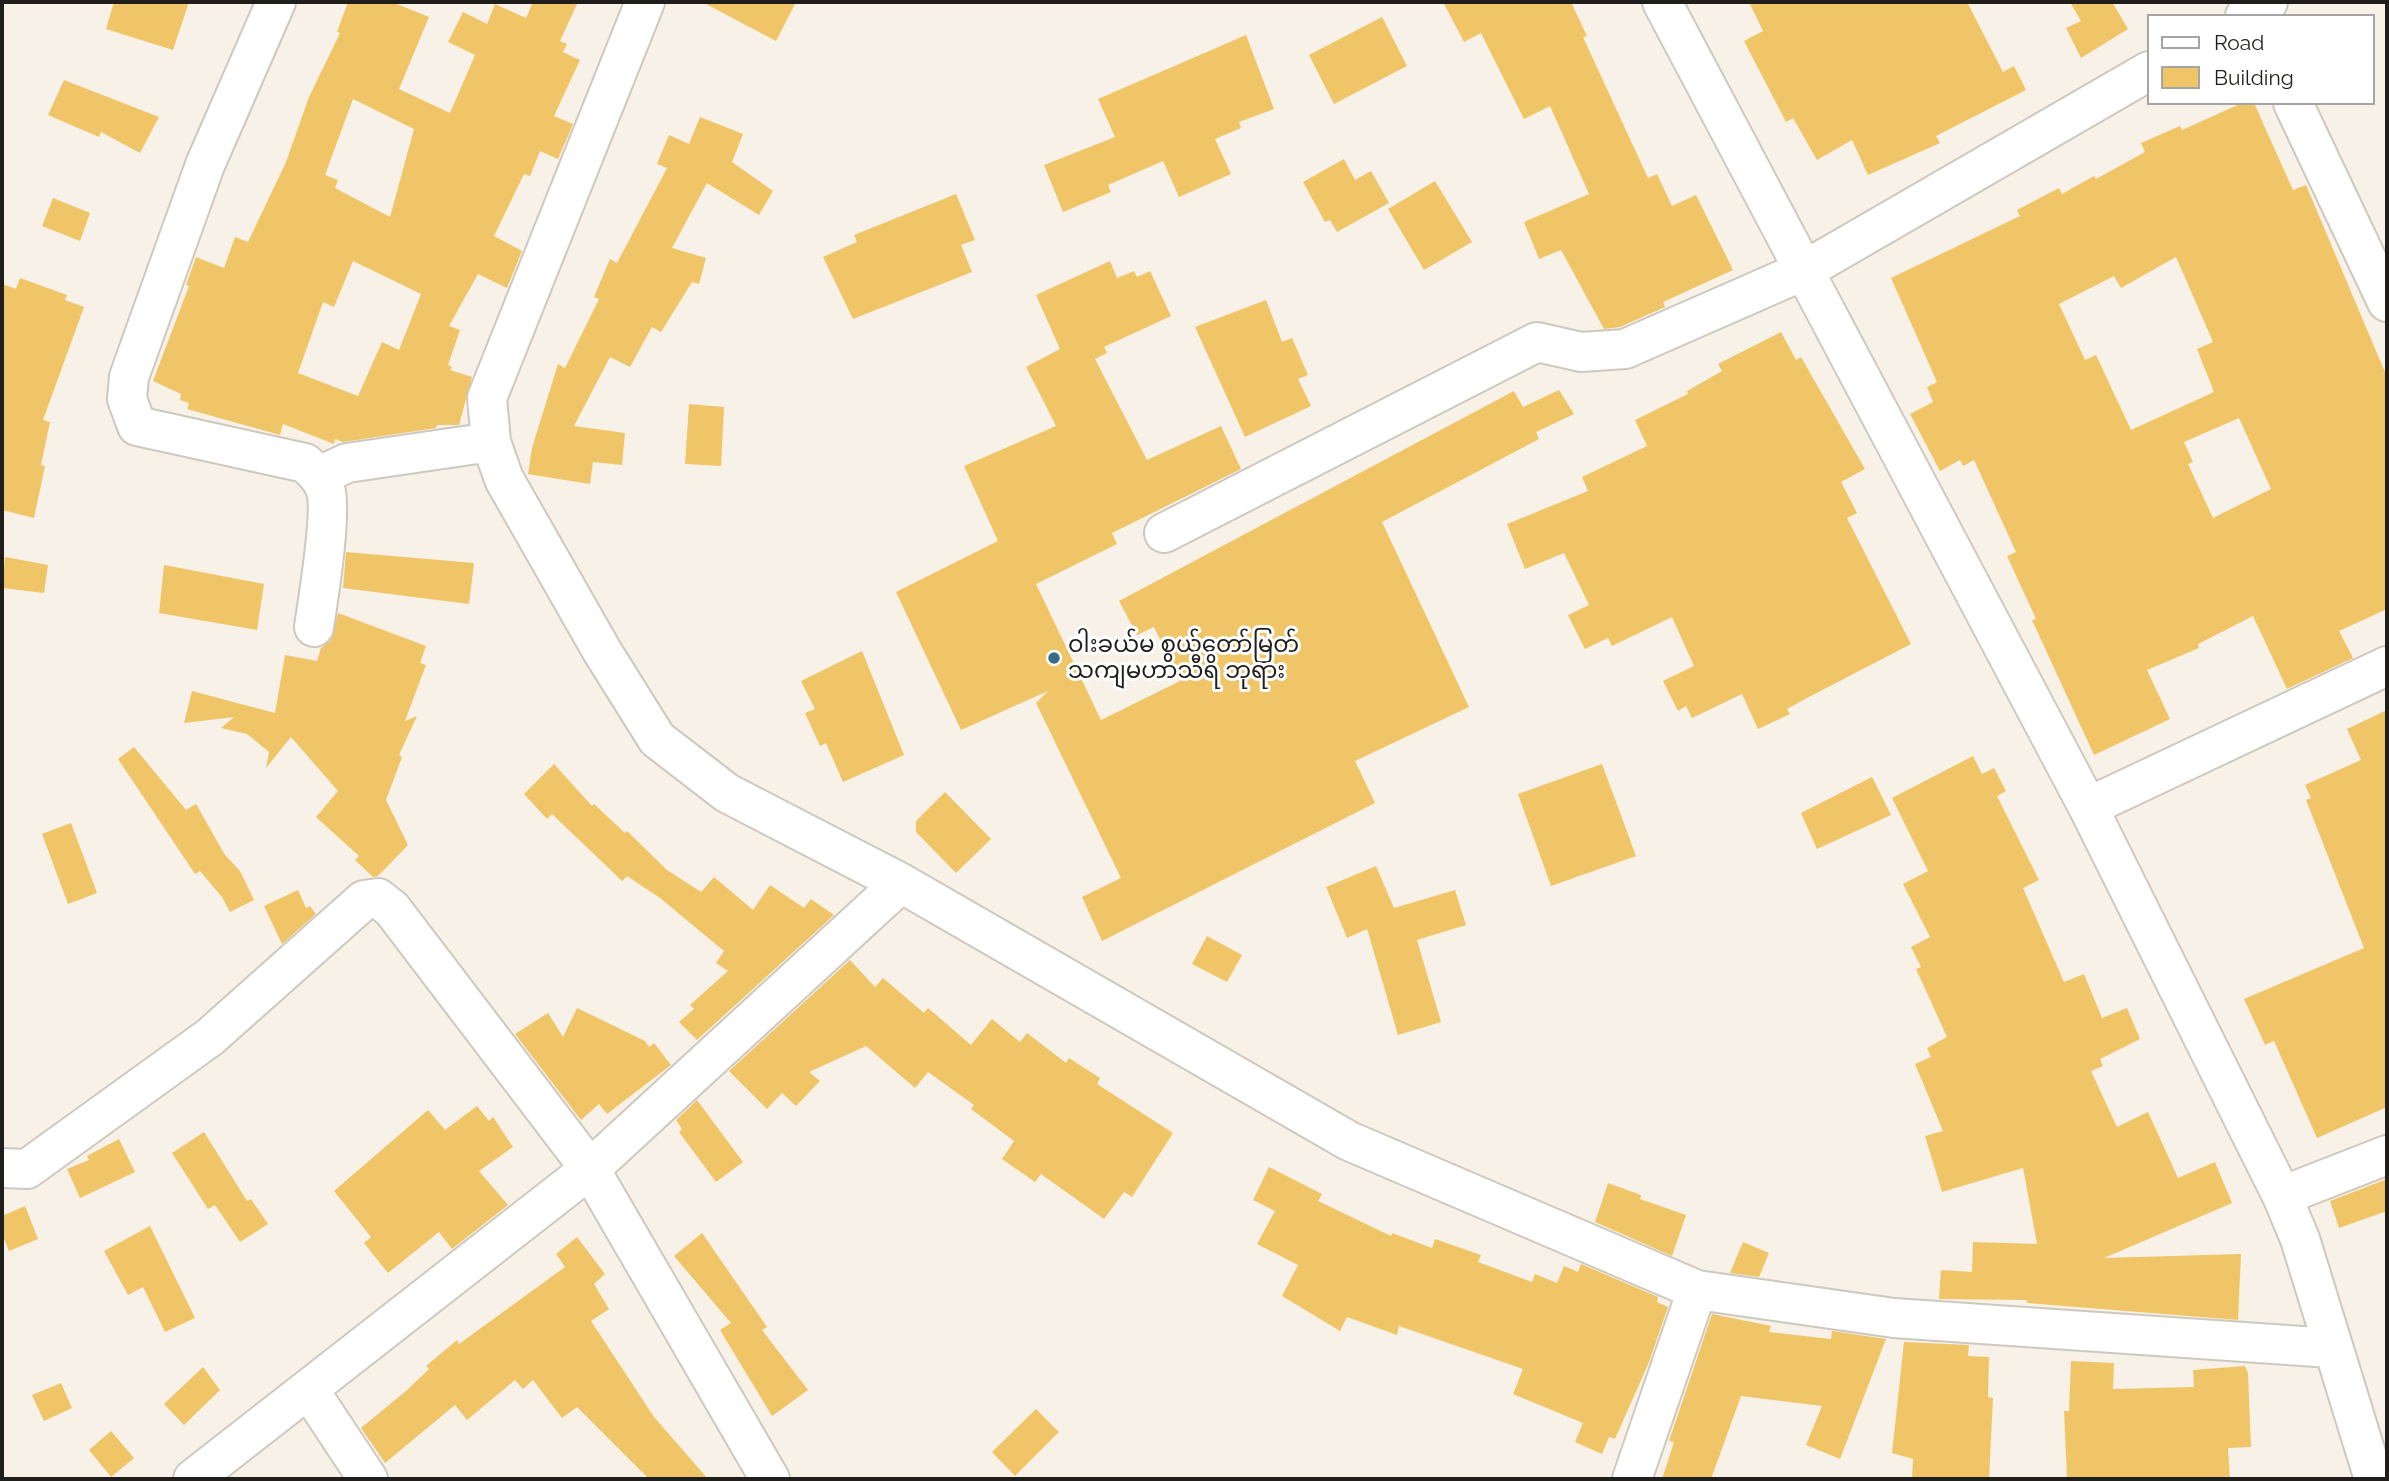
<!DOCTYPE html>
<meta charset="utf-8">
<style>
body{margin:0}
#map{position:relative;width:2389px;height:1481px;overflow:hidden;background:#f7f1e7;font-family:Raleway,sans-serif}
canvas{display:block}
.frame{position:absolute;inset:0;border:4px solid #1f1e1a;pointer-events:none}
.legend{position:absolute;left:2147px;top:14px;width:228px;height:91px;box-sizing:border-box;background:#fff;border:2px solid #a5a5a3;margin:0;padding:9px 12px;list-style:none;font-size:21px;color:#1f1e1a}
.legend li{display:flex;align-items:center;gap:14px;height:35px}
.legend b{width:35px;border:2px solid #a5a5a3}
</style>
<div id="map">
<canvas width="2389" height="1481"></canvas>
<div class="frame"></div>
<ul class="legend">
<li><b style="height:9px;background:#fff"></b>Road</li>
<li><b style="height:19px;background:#f0c568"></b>Building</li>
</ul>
</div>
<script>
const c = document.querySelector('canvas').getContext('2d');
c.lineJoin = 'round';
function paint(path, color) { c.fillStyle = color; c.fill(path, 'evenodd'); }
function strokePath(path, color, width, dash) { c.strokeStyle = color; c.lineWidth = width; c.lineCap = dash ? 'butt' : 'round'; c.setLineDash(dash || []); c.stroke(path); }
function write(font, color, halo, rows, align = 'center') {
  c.font = font + ' Raleway,"Noto Sans Myanmar",sans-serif'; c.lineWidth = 6; c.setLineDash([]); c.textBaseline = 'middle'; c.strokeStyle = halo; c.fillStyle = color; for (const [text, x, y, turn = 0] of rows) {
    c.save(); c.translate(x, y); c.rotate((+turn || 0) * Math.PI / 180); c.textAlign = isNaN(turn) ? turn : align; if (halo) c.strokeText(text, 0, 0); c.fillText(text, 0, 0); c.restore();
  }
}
paint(new Path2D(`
 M114,2H189L173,50L106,29Z
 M348,2H392L429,17L399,89L450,113L475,55L448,42L463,12L487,24L495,4L526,18L533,2H578L560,41L567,44L563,52L580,60L554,116L573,124L558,159L540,151L530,176L524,174L494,236L522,251L507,288L478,274L449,326L460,330L448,365L452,367L450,370L472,377L459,425H437L436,428L343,442L335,439L334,444L283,424L280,435L187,409L189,403L180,400L181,394L153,381L189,286L186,285L196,257L224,268L235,237L248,242L286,162L309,97L340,33L337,32ZM353,99L414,129L390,217L335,188L338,180L325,175ZM353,261L421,294L399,350L382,342L358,396L298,373L323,302L334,307Z
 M702,2H796L776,41Z
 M1443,2H1571L1587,36L1583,37L1648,178L1657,174L1672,206L1696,195L1733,270L1663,302L1665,307L1620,327L1604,329L1561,250L1539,259L1524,222L1589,194L1550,106L1524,119L1481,33L1464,42Z
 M1749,2H1967L2003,72L2014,66L2026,90L1936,136L1940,143L1868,175L1852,140L1817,160L1793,118L1786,122L1744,41L1763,31Z
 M2070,2H2112L2128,29L2081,58L2066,28L2081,21Z
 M1382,17L1407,66L1334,104L1309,55Z
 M1246,35L1274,109L1239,122L1241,128L1215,139L1231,174L1179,197L1163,161L1108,185L1111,192L1063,212L1044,165L1115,137L1098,99Z
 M64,80L159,117L140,153L101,132L99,137L48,115Z
 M2242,103H2254L2293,190L2306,185L2387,377V609L2339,631L2353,658L2287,689L2253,616L2198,644L2199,648L2147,670L2170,719L2094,755L2032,620L2036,619L2007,556L2016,552L1974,460L1963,466L1960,460L1940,471L1910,414L1933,402L1927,387L1937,382L1891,278L2020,216L2017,210L2059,188L2062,194L2094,176L2096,179L2145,152L2141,143L2180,126L2182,130ZM2176,257L2213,342L2197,349L2214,392L2131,430L2096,355L2085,360L2059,304L2114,276L2121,288ZM2239,418L2271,489L2213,518L2188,464L2193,462L2184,442Z
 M700,117L743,134L732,162L773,191L759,215L707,183L672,248L706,258L699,284L692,282L661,332L652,327L630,367L610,357L574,426L625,433L622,465L593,462L590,484L528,474L532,448L558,364L565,368L599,299L594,297L610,259L617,263L667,168L657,164L669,135L689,144Z
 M1344,159L1355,180L1371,171L1389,203L1337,232L1330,220L1325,222L1303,182Z
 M1435,181L1472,242L1424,270L1388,209Z
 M956,194L975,240L961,245L972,272L853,319L823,257L857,242L854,235Z
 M53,198L90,213L80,241L42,226Z
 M1110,261L1117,278L1134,271L1137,277L1150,271L1171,316L1104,347L1107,353L1095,359L1147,460L1221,426L1241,469L1112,533L1117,544L1036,584L1101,720L1180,681L1154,627L1137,635L1119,601L1514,391L1523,407L1559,390L1574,414L1536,432L1539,439L1382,522L1469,707L1355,761L1375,803L1102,941L1082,897L1121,878L1036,703L1048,691L961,730L896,592L998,541L964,466L1056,426L1026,367L1060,349L1036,295Z
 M20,278L67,295L65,300L84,307L43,420L50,422L41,465L45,466L34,518L2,510V284L16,289Z
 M1266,300L1282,342L1292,338L1308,375L1298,379L1311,406L1245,437L1195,327Z
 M1781,332L1796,360L1801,357L1865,469L1841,482L1857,513L1847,518L1911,644L1807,698L1787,709L1790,714L1758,729L1742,694L1692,718L1686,706L1678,711L1663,681L1694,666L1672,617L1612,646L1608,638L1585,649L1568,615L1589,605L1564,553L1525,569L1507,524L1588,491L1582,477L1647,446L1635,420L1688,394L1687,391L1722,371L1718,364Z
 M689,404L724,407L721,466L685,464Z
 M346,552L474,563L469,604L343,588Z
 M5,557L48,565L44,593L2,588Z
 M164,565L264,584L257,630L159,613Z
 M338,613L426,646L420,663L426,665L405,721L417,716L399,755L402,757L386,800L408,845L378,876L373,877L355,860L359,856L316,817L338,791L291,737L266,768L269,752L247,734L221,728L234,717L184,723L192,691L275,713L285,655L317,661L321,648L331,640Z
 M862,651L904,755L843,782L826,743L820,746L805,713L815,709L801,681Z
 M2387,710V1107L2317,1138L2274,1041L2265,1045L2244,999L2364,948L2306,800L2311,798L2305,785L2361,760L2347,729Z
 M134,747L186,810L196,804L225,855L240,871L254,900L230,912L222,897L200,871L195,874L118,759Z
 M1973,756L1982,774L1994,768L2006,791L1997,796L2039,880L2023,888L2064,982L2084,974L2102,1018L2127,1008L2140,1039L2100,1059L2103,1066L2091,1071L2117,1127L2148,1112L2178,1178L2215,1162L2232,1203L2104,1258L2241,1254L2238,1320L2027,1303V1300L1939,1299L1941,1270L1972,1272L1973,1242L2037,1244L2023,1168L1942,1192L1925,1136L1943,1131L1915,1064L1931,1057L1927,1048L1947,1037L1916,969L1921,967L1911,947L1930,937L1903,884L1928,871L1892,798Z
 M554,764L592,806L594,804L625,833L627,831L667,870L701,892L714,877L753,910L770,885L804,908L811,899L834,915L697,1040L679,1022L694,1009L690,1005L728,971L716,963L724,951L660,898L627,876L622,881L552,814L547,819L524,794Z
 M1602,764L1636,856L1551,886L1518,794Z
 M1872,777L1891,815L1817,849L1801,813Z
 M945,792L991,839L956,873L916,832V821Z
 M71,823L97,893L68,904L42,834Z
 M1376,866L1394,908L1455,890L1466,925L1417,940L1441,1022L1398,1035L1367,929L1347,938L1326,887Z
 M298,890L306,908L310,906L316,914L282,944L264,906Z
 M1207,936L1242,955L1227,982L1192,964Z
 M850,960L875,987L883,978L924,1013L928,1008L971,1045L992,1019L1020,1042L1027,1033L1066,1063L1069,1058L1100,1078L1097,1084L1173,1133L1132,1197L1124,1192L1104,1219L1041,1174L1035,1182L1002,1159L1014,1141L971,1109L974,1105L928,1072L915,1088L866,1046L809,1072L820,1081L796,1106L782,1093L767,1109L729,1071Z
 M577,1008L645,1041L649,1047L654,1043L671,1065L607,1114L599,1104L581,1120L515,1034L548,1013L563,1037Z
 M697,1100L743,1162L716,1182L679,1132L682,1129L676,1120Z
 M477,1106L489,1121L493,1117L513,1147L479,1171L508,1205L452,1249L439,1232L388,1273L364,1243L371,1237L334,1191L428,1110L445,1130Z
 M204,1132L247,1201L251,1199L268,1224L240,1242L215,1205L208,1209L172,1153Z
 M119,1139L135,1172L80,1198L67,1169L89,1160L87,1156Z
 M1269,1167L1322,1194L1318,1201L1391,1236L1392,1233L1432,1248L1435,1239L1481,1255L1478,1262L1532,1282L1535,1274L1557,1283L1564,1266L1578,1272L1581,1264L1658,1297L1657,1302L1668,1307L1649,1362L1615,1439L1609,1437L1602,1454L1575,1442L1583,1423L1513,1394L1523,1369L1399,1326L1397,1335L1347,1317L1340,1331L1282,1296L1298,1265L1257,1244L1275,1211L1253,1200Z
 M2387,1179V1211L2339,1228L2330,1201Z
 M1608,1183L1641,1195L1640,1199L1686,1215L1672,1256L1595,1222Z
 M25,1206L38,1239L9,1251L2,1234V1216Z
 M150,1226L195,1318L165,1332L143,1287L128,1295L104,1251Z
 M702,1233L767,1327L762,1330L808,1390L772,1416L720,1330L731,1323L674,1256Z
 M577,1237L605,1274L594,1284L609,1309L591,1321L654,1417L708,1479H649L577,1407L562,1418L533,1380L523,1389L515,1380L467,1420L455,1405L385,1463L361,1428L406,1391L429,1369L426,1366L457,1340L459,1344L565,1267L556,1254Z
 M1743,1242L1769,1253L1759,1277L1730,1273Z
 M1712,1314L1771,1326L1769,1332L1831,1339L1832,1331L1886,1339L1840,1459L1806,1445L1822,1406L1741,1396L1711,1479H1662L1674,1442L1669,1441Z
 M1904,1342L1969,1345L1968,1356L1989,1357L1988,1397L1993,1398L1989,1479H1912L1913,1459L1892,1453Z
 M2071,1361L2114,1363L2113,1389L2194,1387L2193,1370L2245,1366L2248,1373L2251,1447L2228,1448L2230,1479H2067L2064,1411H2069Z
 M203,1367L220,1390L184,1425L164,1404Z
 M61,1383L72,1408L44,1421L32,1395Z
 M1036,1409L1059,1432L1015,1476L992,1452Z
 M111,1431L134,1458L111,1477L89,1450Z`), '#f0c568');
const minor = new Path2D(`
 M276,2L205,165L129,377L127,399L137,426L305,463C313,470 321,477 325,488C333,508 318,601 314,627
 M645,2L487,398L491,442L504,479L602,651L657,739L727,793L901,883L1349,1141L1697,1290L1894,1318L2331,1348
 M1662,2L2088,807L2282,1196L2300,1239L2374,1479
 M2245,16L2268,2
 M2293,103L2387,302
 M319,476L347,463L491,442
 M1164,533L1537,342L1581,352L1625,349L1805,270L2149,71
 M2088,807L2387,666
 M2,1168L27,1169L210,1037L364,900L378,898L392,909L590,1169L770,1479
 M2282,1196L2387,1155
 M309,1390L368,1479
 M193,1479L590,1169L901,883
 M1632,1479L1697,1290`);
strokePath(minor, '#cec9bf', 42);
strokePath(minor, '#fff', 38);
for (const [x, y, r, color] of [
 [1054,658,7,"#376b87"]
]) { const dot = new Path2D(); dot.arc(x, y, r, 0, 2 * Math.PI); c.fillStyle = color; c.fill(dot); strokePath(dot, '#fff', 2.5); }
write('23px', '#1f1e1a', '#fff', [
 ["ဝါးခယ်မ စွယ်တော်မြတ်",1068,645],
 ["သကျမဟာသီရိ ဘုရား",1068,671]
], 'left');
</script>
